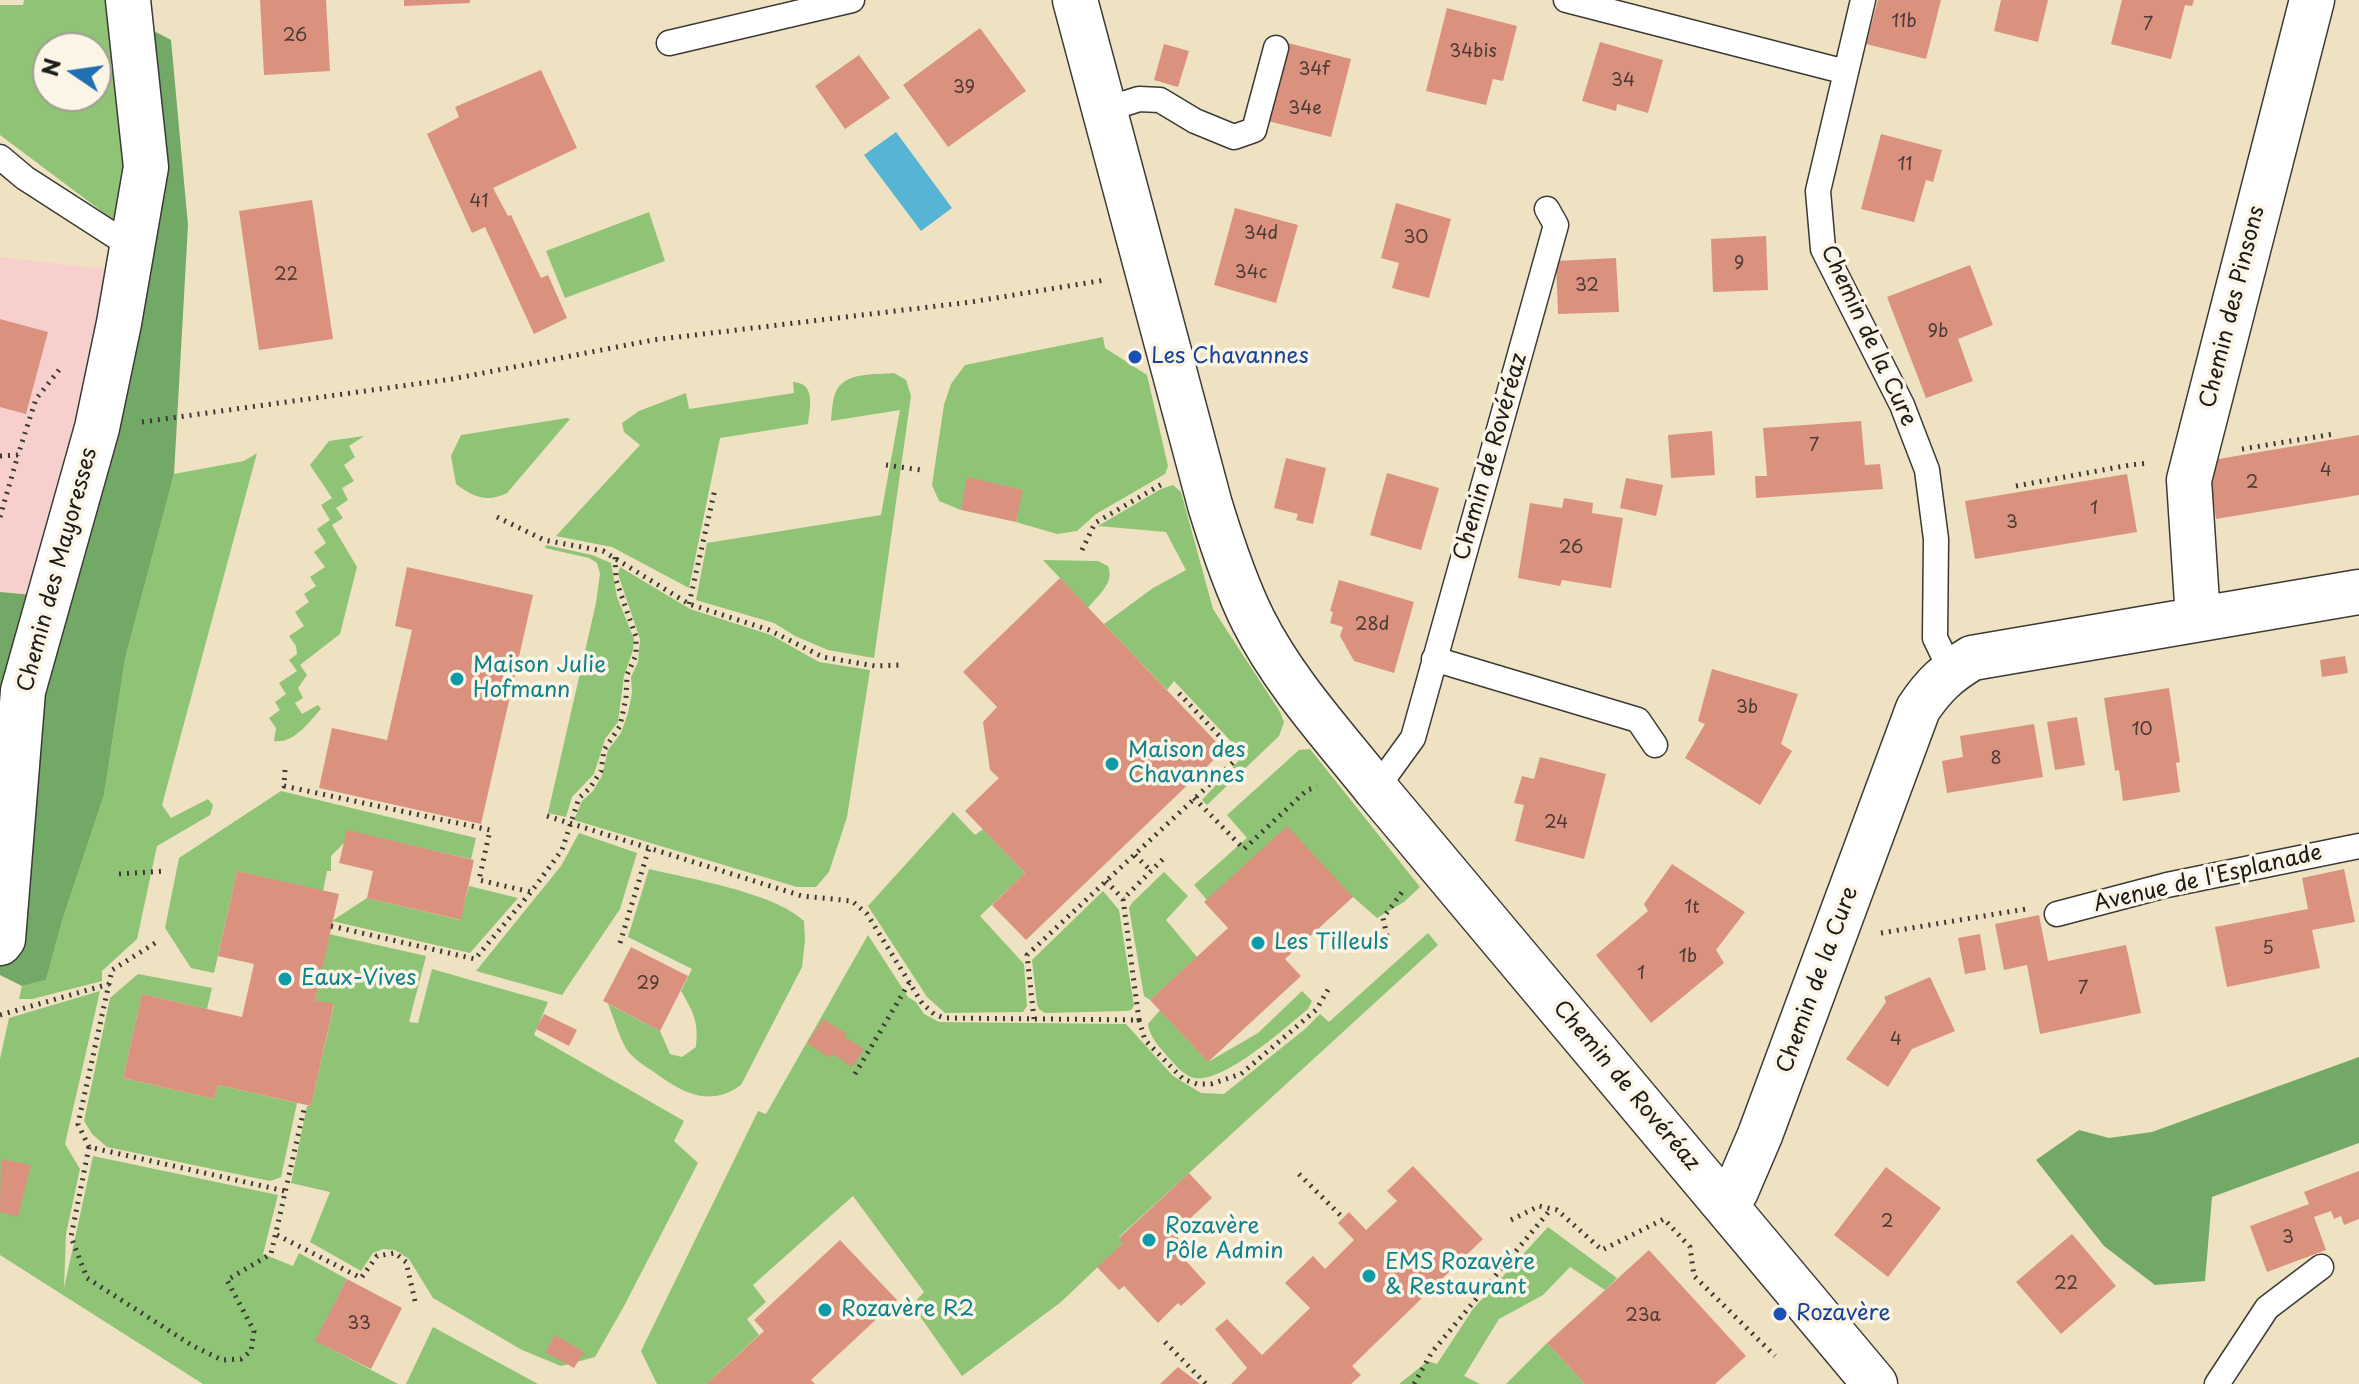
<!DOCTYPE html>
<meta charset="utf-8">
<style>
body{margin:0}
#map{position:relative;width:2359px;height:1384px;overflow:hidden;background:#eee2c2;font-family:"Playpen Sans",sans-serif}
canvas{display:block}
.north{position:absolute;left:32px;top:32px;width:80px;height:80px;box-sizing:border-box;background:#fcf5e5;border:2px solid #a29e95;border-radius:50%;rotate:283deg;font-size:22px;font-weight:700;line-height:32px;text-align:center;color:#1c1c1c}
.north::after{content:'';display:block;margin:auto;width:28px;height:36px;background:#1f6fb2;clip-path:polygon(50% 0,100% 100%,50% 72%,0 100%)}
</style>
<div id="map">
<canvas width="2359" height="1384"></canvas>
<div class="north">N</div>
</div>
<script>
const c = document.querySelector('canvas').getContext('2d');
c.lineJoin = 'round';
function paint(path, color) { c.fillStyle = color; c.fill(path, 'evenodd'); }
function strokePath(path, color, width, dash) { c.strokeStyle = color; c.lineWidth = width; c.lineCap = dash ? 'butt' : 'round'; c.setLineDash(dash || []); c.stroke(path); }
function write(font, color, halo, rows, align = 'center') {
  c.font = font + ' "Playpen Sans",sans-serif'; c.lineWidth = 7; c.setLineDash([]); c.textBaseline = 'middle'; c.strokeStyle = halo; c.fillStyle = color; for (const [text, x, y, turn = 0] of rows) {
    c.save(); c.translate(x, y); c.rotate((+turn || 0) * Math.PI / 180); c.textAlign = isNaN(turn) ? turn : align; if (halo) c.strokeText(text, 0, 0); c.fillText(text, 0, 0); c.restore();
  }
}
paint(new Path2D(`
 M0,257L113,270L81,411L33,595L0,592Z`), '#f7d0ce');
paint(new Path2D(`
 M24,0H111L128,166L116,222L0,135V5H23ZM48,48H96V96H48Z
 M649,212L665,261L565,298L546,251Z
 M1103,337L1105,348L1147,375L1168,466L1165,474L1096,514L1077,531L1057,534L1016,522L1022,490L968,478L961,510L939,501L932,485L944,405L951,384L965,365Z
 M894,373L906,380L911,396L874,658L828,650L795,636L774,623L696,600L707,543L881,515L900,410L831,421C832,412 832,402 835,394C843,371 875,375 894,373Z
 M793,382C816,383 810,407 808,424L720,438L689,588L612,547L556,536L640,445L624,432L622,423L639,411L686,393L689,409L794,393Z
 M567,418L570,419L507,493C487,503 473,497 456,484L451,456L461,435Z
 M364,436L349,446L355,457L344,465L354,481L342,488L348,500L336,508L343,518L332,525L357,567L340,634L300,665L307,675L298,688L303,698L295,703L302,714L318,705L321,709C309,722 294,744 274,741L276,728L269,718L280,710L275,702L286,694L279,683L297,671L289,660L297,654L296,646L289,636L304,626L295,612L309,602L304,594L316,586L310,577L325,567L314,552L326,543L317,529L330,520L321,505L332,498L310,465L329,441Z
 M257,453L162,805L171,818L208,799L213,805L210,815L157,846L137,939L102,971V981L32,999H19L22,986L46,980L63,918L104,795L125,659L174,474L244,461Z
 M1173,485L1181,492L1213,609L1280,712L1284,722L1279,736L1207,805L1202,800L1244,755L1174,681L1167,690L1104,624L1153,588L1186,570L1166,532L1098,526L1161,489Z
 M546,545L592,555L611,563L617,597L634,639L633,650L624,676L618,722L605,739L594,774L572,797L566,817L548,813L596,603L600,574L597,563L589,558L545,548Z
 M1043,560L1098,561L1108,566C1115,583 1098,595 1088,608Z
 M620,567L690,609L771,635L819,662L870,670L847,817L829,872L816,887H797L574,820L582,801L593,791L602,776L608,750L621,733L628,713L632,693L631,677L638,662L640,639L618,574Z
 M1310,749L1420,887L1404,902L1377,918L1353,897L1207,900L1194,885L1247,838L1227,815L1299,750Z
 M281,791L476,838L471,859L347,831L344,843L331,856V871H327L323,891L237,871L214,973L191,968L165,928L179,858Z
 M953,812L975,835L983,829L1025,873L980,916L1024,964L1027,1006L1023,1012L945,1013L927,997L868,906Z
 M579,833L637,853L620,909L562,995L476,971L561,866Z
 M649,869C691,879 775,893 804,921L805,941L802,967L741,1085C708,1109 680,1091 651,1070C643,1065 633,1058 627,1050C619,1037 614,1018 608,1004L660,1031L670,1054L682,1057L696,1047C699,1021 693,1012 681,991L692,969L628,937Z
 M1164,872L1188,896L1166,920L1197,957L1150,1000L1144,996L1129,908L1132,903Z
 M469,886L518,898L470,953L332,921L367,898L460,920Z
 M1103,891L1119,910L1134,1006L1131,1010L1126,1011L1045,1013L1039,1009L1037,1004L1032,960Z
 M1428,933L1438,945L1119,1237L1123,1243L1061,1302L962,1376L912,1305L924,1292L853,1196L753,1285L766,1302L747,1319L759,1335L706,1384H657L641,1351L758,1111L766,1114L868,935L908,997L916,1002L924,1014L939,1022L1126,1024L1173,1076L1201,1093L1224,1094L1305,1029L1320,1014L1329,1022Z
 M329,934L426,956L409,1022L418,1023L432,969L548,1002L534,1035L684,1121L674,1141L698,1163L623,1308L595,1357L561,1366L522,1350L433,1298L409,1259L395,1250L383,1249L373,1253L361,1271L310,1242L330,1192L291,1183L307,1106H311L334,1005L315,1000Z
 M138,974L212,988L207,1009L142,994L123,1078L214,1099L218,1085L297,1103L281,1177L270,1181L107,1147L92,1134L84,1121L110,998Z
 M100,991L65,1144L80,1169L66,1234L64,1288L93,1156L278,1195L263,1254L293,1266L299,1253L347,1279L316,1341L398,1384H203L0,1255V1059L9,1018Z
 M1302,991L1312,1001L1308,1009C1286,1027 1219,1088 1191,1077C1181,1073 1174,1063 1167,1056C1159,1046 1150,1038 1148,1024L1160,1010L1208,1062L1258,1033Z
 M1548,1227L1617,1278L1605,1290L1570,1267L1543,1295L1499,1319L1464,1376L1480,1384H1399L1428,1361L1437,1364L1473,1309Z
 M433,1327L538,1384H406Z
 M1547,1343L1585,1384H1506Z`), '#8fc375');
paint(new Path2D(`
 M154,31L171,40L188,225L174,474L125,659L104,795L63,918L46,980L22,986L0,975V592L33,595L65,579L144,43Z
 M2359,1057V1143L2212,1197L2205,1281L2155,1285L2104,1246L2036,1160L2079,1130L2109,1138L2152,1132Z`), '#73a966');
paint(new Path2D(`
 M896,132L952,208L921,231L864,155Z`), '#57b4d5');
paint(new Path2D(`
 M260,0H326L330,71L264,75Z
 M404,0H470V3L404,6Z
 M1878,0H1941L1926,59L1866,44Z
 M2001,0H2048L2038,42L1994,31Z
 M2122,0H2194L2192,6L2185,5L2171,59L2111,44Z
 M1447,8L1517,26L1503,81L1493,79L1486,105L1426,91Z
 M980,28L1026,91L948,147L903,85Z
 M1600,42L1663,60L1648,113L1617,104L1616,111L1582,101Z
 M1288,43L1351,59L1331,137L1268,121Z
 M1164,44L1189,51L1178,87L1154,80Z
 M859,55L890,98L845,129L815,86Z
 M541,70L577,148L493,188L508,216L511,215L541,278L548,275L567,318L534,334L485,227L472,233L427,134L459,117L455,107Z
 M1881,134L1942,150L1933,182L1926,180L1914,222L1861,209Z
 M312,200L333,339L259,350L239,211Z
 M1396,203L1451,219L1429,298L1392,288L1399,263L1381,258Z
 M1235,208L1298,225L1276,303L1214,285Z
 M1766,236L1768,290L1713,292L1711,239Z
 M1616,258L1619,312L1558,314L1556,261Z
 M1970,265L1993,325L1958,339L1973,381L1926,398L1887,297Z
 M0,319L48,332L26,414L0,407Z
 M1861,421L1865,465L1880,464L1883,489L1756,498L1755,476H1767L1763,428Z
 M1712,431L1715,475L1671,478L1668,435Z
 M2359,435V495L2216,519L2207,461Z
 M1286,458L1326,468L1313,524L1296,520L1298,514L1274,508Z
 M1387,473L1439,488L1421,550L1370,535Z
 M2127,474L2137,532L1975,559L1965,501Z
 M967,477L1023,490L1016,522L961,510Z
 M1626,478L1663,485L1656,516L1620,508Z
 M1564,498L1593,503L1592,513L1623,518L1611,588L1562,580L1560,586L1518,578L1530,503L1562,508Z
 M407,567L533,595L481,824L319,788L332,728L387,740L412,630L395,626Z
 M1060,578L1224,750L1026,940L992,905L1025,873L965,811L999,778L990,770L983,722L997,707L963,672Z
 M1339,580L1414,602L1394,673L1354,661L1340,636L1343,627L1330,623L1333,612L1330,611Z
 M2345,656L2348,673L2322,677L2320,660Z
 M1712,669L1798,694L1781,744L1792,751L1760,805L1685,758L1705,724L1698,721Z
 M2169,688L2180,762L2176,763L2180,792L2123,801L2119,770L2115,771L2104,698Z
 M2077,717L2085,765L2055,770L2047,722Z
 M2034,724L2043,777L1947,793L1942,761L1963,757L1960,736Z
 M1540,757L1606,774L1584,859L1515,841L1524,805L1514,803L1522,776L1534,779Z
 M1287,826L1353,897L1285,959L1301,976L1208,1062L1150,1000L1228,928L1204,902Z
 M347,830L474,860L461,920L367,898L373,871L339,863Z
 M1672,864L1745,912L1716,950L1724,963L1651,1023L1596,955L1648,911L1644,904Z
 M2344,869L2355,922L2312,930L2320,968L2227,987L2215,927L2308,909L2302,878Z
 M237,871L339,894L315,1000L334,1004L311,1106L218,1085L214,1099L123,1078L142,994L242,1017L254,964L218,956Z
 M2039,915L2048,961L2126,945L2141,1013L2040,1034L2027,965L2004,970L1995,924Z
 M1980,934L1986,970L1965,974L1958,938Z
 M631,947L688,976L660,1031L603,1001Z
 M1930,977L1955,1031L1912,1049L1888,1087L1846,1059L1886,1002L1884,997Z
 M544,1014L577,1030L569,1046L536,1029Z
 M823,1019L846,1033L844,1037L864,1049L852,1067L833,1054L830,1058L807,1043Z
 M1,1159L31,1165L18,1217L0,1212Z
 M1413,1166L1483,1239L1352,1366L1361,1375L1351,1384H1231L1247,1368L1215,1329L1227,1319L1262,1355L1310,1308L1285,1283L1313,1256L1325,1269L1354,1240L1338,1223L1349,1212L1366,1230L1397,1201L1387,1191Z
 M1886,1167L1941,1208L1888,1277L1834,1235Z
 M2359,1171V1219L2344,1225L2341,1216L2334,1219L2331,1211L2314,1217L2326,1250L2267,1272L2250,1226L2309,1204L2304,1192Z
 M1189,1173L1212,1198L1179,1229L1177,1251L1206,1283L1181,1306L1178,1303L1158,1323L1124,1286L1119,1290L1097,1267L1123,1243L1119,1238Z
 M2072,1234L2116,1286L2061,1334L2016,1282Z
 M840,1240L897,1300L811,1380L815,1384H706L764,1331L754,1320Z
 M1649,1250L1746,1356L1715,1384H1585L1547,1343Z
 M347,1279L402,1308L371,1369L315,1341Z
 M555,1335L584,1352L574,1368L545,1352Z
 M1178,1367L1200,1384H1160Z`), '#da927f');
const lane = new Path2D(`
 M1566,0L1846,72
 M1863,0L1818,191L1823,249L1902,405L1927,470L1936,539L1935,638L1951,671
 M669,43L852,0
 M1104,110L1139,99L1160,100L1195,121L1234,137L1254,130L1276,48
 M0,157L25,178L132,247
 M1434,659L1638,720L1655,745
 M1376,789L1413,738L1556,225L1547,209
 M2057,914L2167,885L2359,846
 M2217,1384L2267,1308L2321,1267`);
const street = new Path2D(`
 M1075,0L1210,505C1222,544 1235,584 1253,620C1284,682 1333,735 1376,789L1875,1384
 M2198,618L2189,480L2312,0
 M0,943L3,939L23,691L97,428L119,323L146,167L128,0
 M1727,1206L1736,1191L1760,1135L1918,709C1934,685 1947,673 1972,658L2359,592`);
strokePath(lane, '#3c3a35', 27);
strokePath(street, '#3c3a35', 47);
strokePath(new Path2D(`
 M142,422L452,379L653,340L971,302L1105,280
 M2242,449L2334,434
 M0,456L18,455L36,399L59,370
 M886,465L921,470
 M2016,486L2130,465L2149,463
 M0,517L18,455
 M497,517L544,540L603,551L689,604L769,630L823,657L875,666L901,665
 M1082,550L1095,523L1162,484
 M689,604L715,489
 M285,770L284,786L490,830L479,880L531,892
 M1194,798L1244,849L1307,790L1317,787
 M547,816L802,896L852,901L867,914L922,1003L934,1014L944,1018L1139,1020L1123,899L1164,858
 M1135,855L1151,871
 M119,874L166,871
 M1106,881L1123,899
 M331,926L475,959L531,892L562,850L579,798L590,788L601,771L604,750L620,726L626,698L627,675L636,655V637L616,580L615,557
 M1881,933L2026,909
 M1387,936L1383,918L1405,888
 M155,943L112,970L78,1124L89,1147L285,1191
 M620,943L649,848
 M0,1015L109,984
 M1034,1019L1027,955L1239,757L1176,690
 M1139,1020L1145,1040L1183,1079L1197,1084H1211L1241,1074L1316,1010L1329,988
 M855,1074L909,983
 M89,1147L71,1237L87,1278L193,1346L222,1360L241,1359L251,1351L254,1331L227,1280L271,1254L305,1105
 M1299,1174L1343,1218
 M1511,1220L1539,1206L1557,1210L1602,1250L1664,1219L1690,1247L1694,1276L1775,1356
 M277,1235L361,1278L377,1256L395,1253L406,1262L415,1301
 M1165,1342L1206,1384
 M1414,1384L1432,1352L1551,1209`), '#3c3a35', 5, [2, 6]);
strokePath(lane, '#fff', 24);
strokePath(street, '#fff', 44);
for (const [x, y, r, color] of [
 [1135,357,8,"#1a4fb4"],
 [457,679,8,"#0f9aa8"],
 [1112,764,8,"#0f9aa8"],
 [1258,943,8,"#0f9aa8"],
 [285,979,8,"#0f9aa8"],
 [1149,1240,8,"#0f9aa8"],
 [1369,1276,8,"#0f9aa8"],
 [825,1310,8,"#0f9aa8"],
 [1780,1314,8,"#1a4fb4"]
]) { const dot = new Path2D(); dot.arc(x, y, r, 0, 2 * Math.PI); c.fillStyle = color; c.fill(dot); strokePath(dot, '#fcf5e5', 3); }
write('18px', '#4c3a35', null, [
 ["11b",1904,22],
 ["7",2148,25],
 ["26",295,36],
 ["34bis",1473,52],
 ["34f",1314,70],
 ["34",1623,81],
 ["39",964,88],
 ["34e",1305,109],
 ["11",1905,165],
 ["41",479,202],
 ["34d",1261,234],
 ["30",1416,238],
 ["9",1739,264],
 ["34c",1251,273],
 ["22",286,275],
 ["32",1587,286],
 ["9b",1938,332],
 ["7",1814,446],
 ["4",2326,471],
 ["2",2252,483],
 ["1",2094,509],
 ["3",2012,523],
 ["26",1571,548],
 ["28d",1372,625],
 ["3b",1747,708],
 ["10",2142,730],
 ["8",1996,759],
 ["24",1556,823],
 ["1t",1692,908],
 ["5",2268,949],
 ["1b",1688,957],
 ["1",1641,974],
 ["29",648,984],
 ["7",2083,989],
 ["4",1896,1040],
 ["2",1887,1222],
 ["3",2288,1238],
 ["22",2066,1284],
 ["23a",1643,1316],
 ["33",359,1324]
]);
write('22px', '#1c1c1c', '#fcf5e5', [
 ["Chemin des Pinsons",2233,307,-76],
 ["Chemin de la Cure",1868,336,65],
 ["Chemin de Rovéréaz",1491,457,-74],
 ["Chemin des Mayoresses",58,570,-75],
 ["Avenue de l'Esplanade",2208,879,-13],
 ["Chemin de la Cure",1818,980,-70],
 ["Chemin de Rovéréaz",1626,1086,50]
]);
write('22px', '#164399', '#fcf5e5', [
 ["Les Chavannes",1151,357],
 ["Rozavère",1796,1314]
], 'left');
write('22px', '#0d838f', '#fcf5e5', [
 ["Maison Julie",473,666],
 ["Hofmann",473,691],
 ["Maison des",1128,751],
 ["Chavannes",1128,776],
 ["Les Tilleuls",1274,943],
 ["Eaux-Vives",301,979],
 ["Rozavère",1165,1227],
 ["Pôle Admin",1165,1252],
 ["EMS Rozavère",1385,1263],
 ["& Restaurant",1385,1288],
 ["Rozavère R2",841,1310]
], 'left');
</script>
